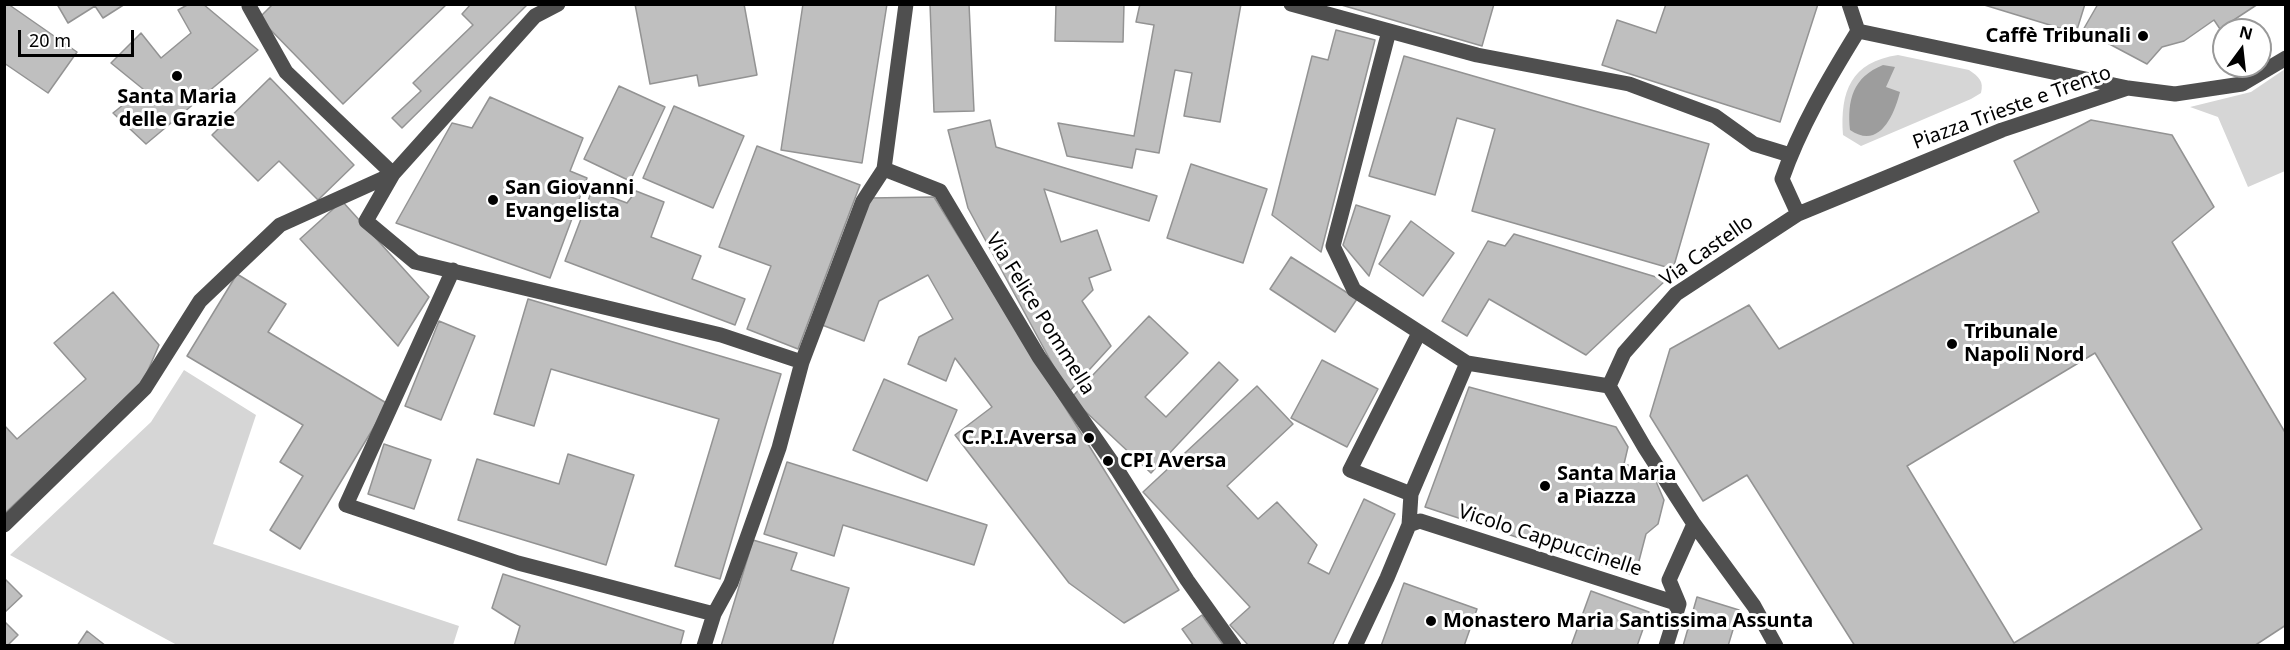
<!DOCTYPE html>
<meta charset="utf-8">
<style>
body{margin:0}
#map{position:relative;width:2290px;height:650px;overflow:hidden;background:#fff;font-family:"Noto Sans",sans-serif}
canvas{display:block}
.frame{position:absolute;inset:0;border:6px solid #000;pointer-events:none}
.north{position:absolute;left:2212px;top:18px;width:60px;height:60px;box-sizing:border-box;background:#fff;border:2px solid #999;border-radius:50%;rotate:15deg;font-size:16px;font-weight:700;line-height:24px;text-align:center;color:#000}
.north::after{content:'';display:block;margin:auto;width:21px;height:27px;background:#000;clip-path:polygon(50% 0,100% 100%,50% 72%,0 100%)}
.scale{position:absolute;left:18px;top:30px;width:116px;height:27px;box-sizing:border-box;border:3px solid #000;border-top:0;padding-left:8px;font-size:18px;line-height:21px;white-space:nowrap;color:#000;-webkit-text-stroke:4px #fff;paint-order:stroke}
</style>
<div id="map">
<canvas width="2290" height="650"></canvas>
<div class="frame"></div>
<div class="north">N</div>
<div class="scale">20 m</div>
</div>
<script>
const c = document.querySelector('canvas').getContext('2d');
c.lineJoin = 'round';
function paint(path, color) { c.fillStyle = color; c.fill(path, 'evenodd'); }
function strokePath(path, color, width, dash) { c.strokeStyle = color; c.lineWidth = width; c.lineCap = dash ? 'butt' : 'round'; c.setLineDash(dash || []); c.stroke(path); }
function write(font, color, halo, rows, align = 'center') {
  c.font = font + ' "Noto Sans",sans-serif'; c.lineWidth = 6; c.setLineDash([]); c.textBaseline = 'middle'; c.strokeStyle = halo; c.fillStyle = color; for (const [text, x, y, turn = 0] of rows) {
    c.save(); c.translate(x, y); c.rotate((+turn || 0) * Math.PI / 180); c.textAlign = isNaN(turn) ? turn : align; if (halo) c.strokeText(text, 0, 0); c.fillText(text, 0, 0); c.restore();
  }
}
paint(new Path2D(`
 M1898,55L1969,70C1979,77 1984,81 1981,93L1971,99L1861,146L1843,135C1840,91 1851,62 1898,55Z
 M2285,69V171L2248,187L2218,117L2190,107L2251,92Z
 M184,370L256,415L213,544L459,626L453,645H177L10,555L151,422Z`), '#d6d6d6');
paint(new Path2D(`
 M1883,65L1895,67L1886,87L1900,92C1894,116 1879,150 1850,130C1847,100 1853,77 1883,65Z`), '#9d9d9d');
const building = new Path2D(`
 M4,4H8L77,52L48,93L4,63Z
 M57,4H125L103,18L95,6L68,23Z
 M189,4H203L258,50L146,144L113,113L143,89L111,63L141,33L161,58L191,33L178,10Z
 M273,4H447L343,104L259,18Z
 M471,4H528L402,128L392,118L421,91L413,83L473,25L462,14Z
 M635,4H744L757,75L699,86L697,75L650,84Z
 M803,4H887L862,163L781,150Z
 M930,4H969L974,111L934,112Z
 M1056,4H1124L1123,42L1055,41Z
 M1140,4H1241L1220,122L1184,116L1192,73L1175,70L1159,153L1136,149L1132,168L1067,156L1058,123L1134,136L1154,25L1136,22Z
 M1338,4H1494L1482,46Z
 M1666,4H1818L1780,122L1602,65L1617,20L1656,33Z
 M1981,4H2085L2076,33Z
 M2098,4H2258L2220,29L2214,20L2184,41L2162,47L2147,64L2083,30Z
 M1336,30L1375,40L1321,252L1272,215L1312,56L1328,60Z
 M1404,56L1709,144L1673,269L1472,211L1495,129L1457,118L1435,195L1369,176Z
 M270,78L354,165L318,200L279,161L258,181L212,135Z
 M619,86L665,107L630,181L584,159Z
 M490,97L583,138L570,171L587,178L550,278L396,223L452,123L472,128Z
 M674,106L744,136L713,208L643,178Z
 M990,120L996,147L1157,196L1149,221L1044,189L1061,242L1097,230L1111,270L1089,278L1093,290L1082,301L1111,346L1068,393L968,208L948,130Z
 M2091,120L2172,135L2214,207L2172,242L2286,434V625L2254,646H1855L1747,475L1703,501L1650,416L1670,349L1749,305L1779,349L2039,212L2014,161ZM2095,353L2202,529L2014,643L1907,466Z
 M757,146L860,185L798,349L747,329L771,266L719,247Z
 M1191,164L1267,189L1243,263L1167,238Z
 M592,190L627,203L636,191L664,202L651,237L701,256L692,279L745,299L735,325L565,261Z
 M934,197L1179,590L1124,623L1069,583L955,435L992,407L955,358L946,381L908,364L919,337L953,319L928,275L879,301L864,341L822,325L870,198Z
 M342,201L429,297L398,346L300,239Z
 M1356,205L1390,216L1369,276L1343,245Z
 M1411,221L1454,253L1423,296L1379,264Z
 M1514,234L1666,280L1586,355L1489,299L1467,336L1442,321L1488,241L1505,246Z
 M1291,257L1357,299L1335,332L1270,289Z
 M237,274L286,304L268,332L388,404L300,549L270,530L303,476L280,462L303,425L187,356Z
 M113,292L159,345L142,384L4,514V425L17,439L86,379L54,343Z
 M528,299L781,374L720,579L675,566L719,419L551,369L534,426L494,414Z
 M1149,316L1188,353L1145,397L1166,417L1219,362L1238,380L1151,473L1071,398Z
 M439,321L475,336L441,420L405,406Z
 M1322,360L1378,389L1347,447L1291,418Z
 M884,379L957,410L927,481L853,450Z
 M1257,386L1293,424L1227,486L1258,519L1277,502L1317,545L1308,563L1329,574L1364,499L1395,514L1332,646H1249L1230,625L1250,607L1143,492Z
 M1469,387L1616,427L1628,447L1624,464L1652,472L1664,500L1658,524L1646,534L1635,576L1425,507Z
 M384,444L431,460L414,509L368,494Z
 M568,454L634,475L606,565L458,520L477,459L559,484Z
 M787,462L987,525L974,565L843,525L834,556L764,534Z
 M753,540L797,553L791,570L849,588L832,646H721Z
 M503,574L684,631L680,646H514L520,626L492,608Z
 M4,578L22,596L4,613Z
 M1404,583L1477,609L1464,646H1381Z
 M1591,591L1649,612L1637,646H1571Z
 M1697,597L1739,610L1728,646H1683Z
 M1202,615L1224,646H1194L1182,629Z
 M4,621L18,635L7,646H4Z
 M87,631L106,646H77Z`);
paint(building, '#bfbfbf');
strokePath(building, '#939393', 1.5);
strokePath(new Path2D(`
 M250,4L249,6L286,72L393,174L535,16L558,4
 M906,4L884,169L940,191L1039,357L1118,471L1187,580L1234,646
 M1291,4L1477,55L1629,84L1715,116L1754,144L1790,155
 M1849,4L1858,31
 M1389,31L1333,246L1354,290L1467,363
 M1858,31L2128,88L2175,94L2242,84L2286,58
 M1798,214L1782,179C1800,127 1829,78 1858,31
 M453,270L346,505L518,563L714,614
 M802,362L863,201L884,169
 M1609,386L1624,353L1676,294L1798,214L2002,130L2128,88
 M1609,386L1645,448L1694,524L1669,580L1679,604L1666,646
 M1411,494L1350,470L1419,333
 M1694,524L1754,606L1776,646
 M4,525L145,388L200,301L280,225L393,174L366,221L415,262L721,335L802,362L779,448L731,583L714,614L704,646
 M1409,525L1420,521L1679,604
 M1355,646L1387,578L1409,525L1411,494L1467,363L1609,386`), '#4f4f4f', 15);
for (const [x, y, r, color] of [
 [2143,36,6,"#000"],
 [177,76,6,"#000"],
 [493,200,6,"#000"],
 [1952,344,6,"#000"],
 [1089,438,6,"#000"],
 [1108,461,6,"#000"],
 [1545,486,6,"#000"],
 [1431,621,6,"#000"]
]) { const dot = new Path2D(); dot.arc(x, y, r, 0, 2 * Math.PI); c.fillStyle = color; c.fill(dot); strokePath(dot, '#fff', 2); }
write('bold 20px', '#000', '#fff', [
 ["Caffè Tribunali",2131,36,"right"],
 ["Santa Maria",177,97,"center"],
 ["delle Grazie",177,120,"center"],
 ["San Giovanni",505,188],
 ["Evangelista",505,211],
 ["Tribunale",1964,332],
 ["Napoli Nord",1964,355],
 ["C.P.I.Aversa",1077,438,"right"],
 ["CPI Aversa",1120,461],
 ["Santa Maria",1557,474],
 ["a Piazza",1557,497],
 ["Monastero Maria Santissima Assunta",1443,621]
], 'left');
write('20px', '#000', '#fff', [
 ["Piazza Trieste e Trento",2012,108,-20],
 ["Via Castello",1707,251,-35],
 ["Via Felice Pommella",1040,314,58],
 ["Vicolo Cappuccinelle",1550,541,18]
]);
</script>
